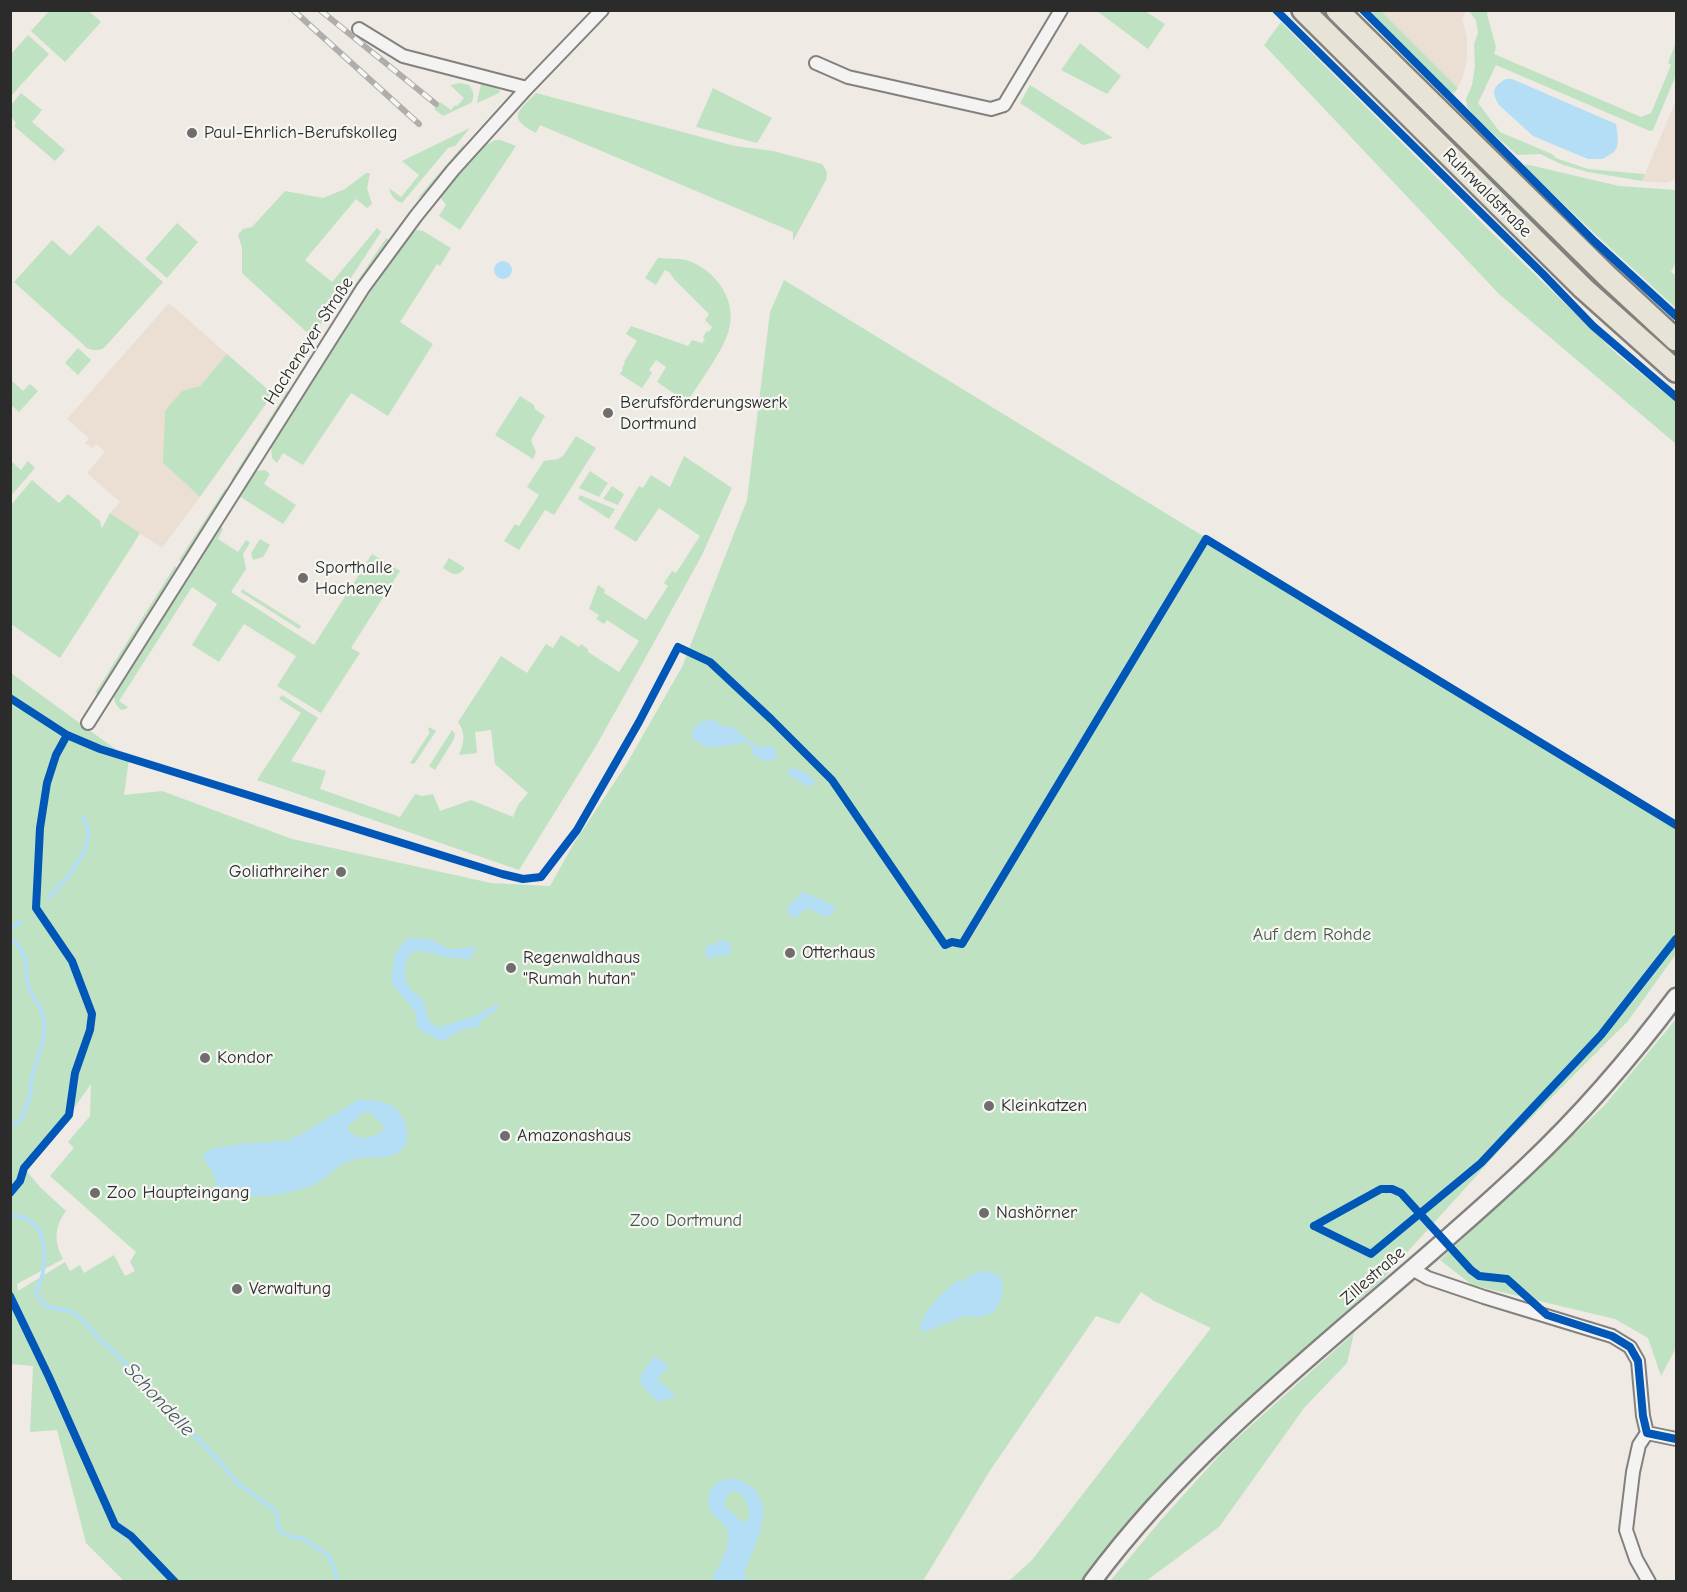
<!DOCTYPE html>
<meta charset="utf-8">
<style>
body{margin:0}
#map{position:relative;width:1687px;height:1592px;overflow:hidden;background:#efeae4;font-family:"Comic Neue",sans-serif}
canvas{display:block}
.frame{position:absolute;inset:0;border:12px solid #2b2b2b;pointer-events:none}
</style>
<div id="map">
<canvas width="1687" height="1592"></canvas>
<div class="frame"></div>
</div>
<script>
const c = document.querySelector('canvas').getContext('2d');
c.lineJoin = 'round';
function paint(path, color) { c.fillStyle = color; c.fill(path, 'evenodd'); }
function strokePath(path, color, width, dash) { c.strokeStyle = color; c.lineWidth = width; c.lineCap = dash ? 'butt' : 'round'; c.setLineDash(dash || []); c.stroke(path); }
function write(font, color, halo, rows, align = 'center') {
  c.font = font + ' "Comic Neue",sans-serif'; c.lineWidth = 4.5; c.setLineDash([]); c.textBaseline = 'middle'; c.strokeStyle = halo; c.fillStyle = color; for (const [text, x, y, turn = 0] of rows) {
    c.save(); c.translate(x, y); c.rotate((+turn || 0) * Math.PI / 180); c.textAlign = isNaN(turn) ? turn : align; if (halo) c.strokeText(text, 0, 0); c.fillText(text, 0, 0); c.restore();
  }
}
paint(new Path2D(`
 M1381,11H1466L1462,19L1467,38V59L1463,76L1458,88Z
 M1676,100V178L1667,183L1642,181Z
 M169,303L227,354L200,386L182,391L163,463L200,497L162,548L110,513L120,502L87,473L105,452L96,444L92,448L85,443L89,438L67,419Z`), '#ebdfd3');
paint(new Path2D(`
 M49,11H89L101,22L65,62L31,31Z
 M1097,11H1145L1165,24L1148,49Z
 M1367,11H1381L1458,88L1454,93L1449,91Z
 M1469,11H1488L1487,14L1496,47L1494,54L1641,117L1651,113L1671,65L1668,63L1676,42V75L1653,130L1650,131L1496,65L1478,103L1500,132L1552,154L1556,158L1588,169L1645,174L1642,181L1588,172L1563,165L1540,154L1517,155L1476,118L1467,106L1466,99L1472,85L1475,67L1474,44L1478,33L1476,20Z
 M1281,22L1490,231L1617,354L1676,402V444L1499,294L1264,45Z
 M28,35L49,54L11,96V54Z
 M1080,43L1121,76L1107,94L1061,70Z
 M460,83L469,85C474,92 475,96 471,103L443,116L434,109L440,102L451,110L455,105L457,106L464,98L450,85Z
 M481,84L498,89L500,91L499,93L477,103Z
 M1030,85L1113,138L1083,145L1020,103Z
 M713,88L772,118L757,143L696,127Z
 M21,93L42,110L32,122L65,150L55,161L14,126L16,123L11,117V105Z
 M536,93L735,146L773,151L822,164L827,172L826,180L793,241V232L540,125L536,133C507,118 517,112 536,93Z
 M470,128L455,146L448,148L402,203C394,200 391,196 389,188L401,197L419,175L402,161Z
 M495,140H500L516,146L460,230L439,216L446,205L440,197L483,147Z
 M464,144L462,151L426,193L417,199Z
 M1525,164L1619,186L1676,190V262L1671,272L1676,276V308L1596,235L1525,167Z
 M366,173H370L367,188L372,204L367,208L356,199L305,260L332,282L377,228L381,232L312,337L242,273V248L238,235L243,229L252,227L285,191L323,198L345,189Z
 M177,223L198,242L167,278L145,259Z
 M98,225L163,282L104,348C98,351 94,351 87,348L14,282L52,240L70,256Z
 M417,230L423,231L451,248L440,266L437,264L400,322L433,344L388,416L351,393L303,465L283,453L277,463L272,458L271,445L387,266L411,234Z
 M386,238L389,240L354,293L349,294Z
 M658,258C667,259 677,258 686,260C716,269 739,302 728,333C721,354 699,383 687,402L657,382L666,367L656,360L649,370L652,373L642,388L620,374L623,369L622,368L625,363L624,362L637,341L626,334L631,326L688,346L692,340L702,343L705,339L703,337L707,331L709,332L712,327L705,320L709,314L674,279L670,273L665,270L656,285L645,278Z
 M784,280L1676,825V954L1628,1021L1506,1143L1384,1278L1270,1379L1152,1493L1086,1581H1009L1032,1560L1211,1328L1154,1301L1141,1292L1119,1324L1096,1316L989,1472L923,1581H124L86,1543L57,1430L30,1432L33,1366L11,1364V673L129,759L124,795L162,791L292,839L491,883L550,886L574,843L626,765L682,667L747,500L770,312ZM91,1084L90,1116L68,1142L74,1148L50,1176L136,1252L130,1262L135,1271L125,1276L114,1255L84,1273L80,1265L70,1271L65,1262L18,1291L17,1284L63,1259C54,1242 54,1227 66,1211L40,1187L24,1168L69,1115Z
 M78,348L91,360L78,375L65,363Z
 M227,354L273,394L200,497L163,463L165,411L182,391L200,386Z
 M11,380L23,391L30,384L38,391L19,412L11,405Z
 M287,391L291,394L234,482L231,480Z
 M520,396L534,405L535,409L545,416L531,440L536,452L533,459L495,435Z
 M576,436L596,448L554,515L545,510L519,550L504,541L515,524L519,526L539,495L527,487L544,461L558,459L563,456Z
 M684,456L732,488L702,555L642,664L596,746L519,870L257,780L301,713L279,699L282,695L318,718L291,761L326,771L320,789L400,817L415,794L422,796L433,794L440,811L471,800L513,817L518,805L528,793L495,764L491,730L475,732L477,753L459,755C464,743 466,733 458,722L501,656L527,673L546,644L553,648L561,635L579,647L581,644L588,649V652L619,672L639,641L607,620L604,624L596,619L599,615L589,609L598,585L605,590L604,593L646,620L668,586L664,583L672,571L676,573L700,536L659,508L636,542L614,528L639,486L643,488L651,475L670,487Z
 M11,461L21,470L28,461L35,468L11,496Z
 M265,470L270,474L264,484L296,505L283,524L239,496L256,471Z
 M590,471L608,483L599,497L579,488Z
 M32,480L59,503L68,494L100,521L102,528L110,513L140,533L134,543L60,658L11,624V505Z
 M612,486L624,494L618,505L603,499Z
 M225,489L228,492L182,562L179,560Z
 M580,495L615,509L609,519L578,499Z
 M221,527L223,529L218,539L238,552L246,540L250,543L243,554L246,569L231,592L314,645L372,554L400,571L351,648L360,653L321,713L277,686L296,656L244,624L219,662L192,645L217,604L192,587L119,701L128,707L126,709L121,710C116,705 114,702 114,696Z
 M260,539L270,545L263,557L253,560L251,553Z
 M449,558L465,568C457,578 452,574 443,568Z
 M175,566L179,569L100,694L95,693Z
 M242,589L301,626L299,629L241,592Z
 M429,727L436,731L415,763L413,764L410,763L430,732L428,730Z
 M452,730L455,734L454,739L435,770L429,766Z
 M1676,1019V1348L1661,1376L1648,1338L1615,1319L1472,1285L1440,1260L1604,1106Z
 M1354,1333L1347,1363L1304,1408L1219,1527L1146,1581H1110L1161,1520L1227,1447Z`), '#bfe2c2');
paint(new Path2D(`
 M1506,79H1512L1616,124L1618,139L1617,147L1614,152L1603,159H1588L1533,136L1499,105C1491,92 1493,86 1506,79Z
 M494 270a9 9 0 1 1 18 0a9 9 0 1 1-18 0Z
 M710,720H714L722,727C734,723 737,731 745,738C749,741 754,744 758,747L772,746L776,751V758C767,764 761,759 752,754V748L749,743L742,742L738,744C718,746 707,753 691,736C692,726 701,721 710,720Z
 M792,767L806,773L816,782L809,787L787,774Z
 M803,892L835,906L834,913L826,917L807,908L797,917L789,916L787,908Z
 M411,938L432,940L449,949L477,947L470,960C462,958 454,958 446,957C432,955 421,946 408,956C404,965 403,980 410,989C414,994 421,995 424,1002C428,1012 426,1026 441,1027L477,1015L498,1003V1009L481,1020L479,1027C468,1028 453,1031 447,1040L435,1039V1037L426,1034L417,1027L416,1014L413,1009L392,984C392,967 393,945 411,938Z
 M717,941H729L732,953L707,959L705,948L710,944L716,946Z
 M360,1099C371,1100 386,1101 395,1108C407,1117 413,1143 399,1152C386,1161 368,1155 354,1159C340,1163 332,1173 320,1181C302,1192 266,1198 245,1196C236,1195 226,1192 218,1190L213,1172L202,1156L213,1148L242,1144L286,1141L305,1132ZM369,1112L385,1127C377,1139 354,1143 347,1128L363,1113Z
 M987,1271L1000,1276C1005,1292 1003,1297 994,1312L981,1317L965,1316L924,1332L920,1329C923,1310 942,1293 957,1281L961,1282L976,1272Z
 M655,1356L669,1367L665,1370L657,1379L676,1396L659,1402C635,1381 635,1380 655,1356Z
 M733,1478C784,1493 757,1539 744,1573L747,1581L731,1580L711,1581C717,1570 731,1545 728,1533C725,1517 702,1518 710,1492C714,1481 723,1480 733,1478ZM735,1491C746,1494 747,1506 750,1516C741,1528 740,1519 733,1513C731,1511 728,1510 725,1508V1500L728,1494Z`), '#b4def5');
strokePath(new Path2D(`
 M49,897C65,881 102,841 83,818
 M10,929L21,922
 M10,936C17,944 25,953 26,964C27,971 26,978 28,986C31,997 40,1004 43,1015C48,1038 37,1056 32,1077C31,1082 31,1086 31,1091C29,1101 24,1112 20,1121L10,1125
 M10,1215C16,1216 24,1217 29,1220C47,1231 46,1259 42,1277C41,1282 37,1286 36,1290C35,1295 42,1301 45,1306L72,1312L83,1320L102,1342L111,1349L144,1382L219,1461L237,1483L277,1512L278,1522L277,1527C287,1538 290,1536 303,1539C308,1540 311,1544 314,1547C318,1550 323,1551 327,1554C332,1561 336,1574 338,1582`), '#b4def5', 4);
const street = new Path2D(`
 M359,29L403,56L527,88
 M816,63L848,77L991,109L1004,105L1061,10
 M88,723L363,288L416,216L453,170L527,88L602,10
 M1412,1269L1428,1278L1484,1297L1612,1336L1630,1347L1638,1361L1643,1416L1647,1433
 M1647,1433L1639,1445L1633,1472L1626,1530L1636,1559L1649,1582
 M1647,1433L1676,1439`);
const secondary = new Path2D(`
 M1092,1582C1213,1419 1381,1305 1527,1166C1582,1114 1631,1057 1676,997`);
const highway = new Path2D(`
 M1303,10L1583,288L1676,371
 M1337,10L1607,276L1676,340`);
strokePath(street, '#83817e', 16);
strokePath(secondary, '#83817e', 21);
strokePath(highway, '#83817e', 26);
strokePath(street, '#f4f3f1', 12);
strokePath(secondary, '#f4f3f1', 16);
strokePath(highway, '#e7e4d7', 21);
const rail = new Path2D(`
 M293,10L419,124
 M320,10L436,104`);
strokePath(rail, '#afaead', 6);
strokePath(rail, '#f6f6f2', 4, [11]);
strokePath(new Path2D(`
 M1276,10L1543,274L1593,326L1676,397
 M1363,10L1594,241L1676,316
 M10,698L67,735L100,749L502,874L523,879L541,877L577,830L639,722L678,647L710,662L771,719L832,780L945,945L952,942L962,944L1206,539L1676,825
 M10,1193L20,1181L24,1168L69,1115L75,1073L90,1030L92,1014L72,961L36,908L40,828L47,783L56,755L67,735
 M1314,1226L1371,1254L1481,1163L1601,1035L1676,939
 M1314,1226L1381,1189H1392L1401,1193L1471,1270L1479,1276L1507,1279L1547,1315L1612,1336L1630,1347L1638,1361L1643,1416L1647,1433L1676,1439
 M10,1296L49,1377L115,1525L131,1536L175,1582`), '#0057b8', 8);
for (const [x, y, r, color] of [
 [192,133,6,"#706e6c"],
 [608,413,6,"#706e6c"],
 [303,578,6,"#706e6c"],
 [341,872,6,"#706e6c"],
 [790,953,6,"#706e6c"],
 [511,968,6,"#706e6c"],
 [205,1058,6,"#706e6c"],
 [989,1106,6,"#706e6c"],
 [505,1136,6,"#706e6c"],
 [95,1193,6,"#706e6c"],
 [984,1213,6,"#706e6c"],
 [237,1289,6,"#706e6c"]
]) { const dot = new Path2D(); dot.arc(x, y, r, 0, 2 * Math.PI); c.fillStyle = color; c.fill(dot); strokePath(dot, '#f6f6f2', 2); }
write('18px', '#2b2b2b', '#f6f6f2', [
 ["Paul-Ehrlich-Berufskolleg",204,133],
 ["Berufsförderungswerk",620,403],
 ["Dortmund",620,424],
 ["Sporthalle",315,568],
 ["Hacheney",315,589],
 ["Goliathreiher",329,872,"right"],
 ["Otterhaus",802,953],
 ["Regenwaldhaus",523,958],
 ["\"Rumah hutan\"",523,979],
 ["Kondor",217,1058],
 ["Kleinkatzen",1001,1106],
 ["Amazonashaus",517,1136],
 ["Zoo Haupteingang",107,1193],
 ["Nashörner",996,1213],
 ["Verwaltung",249,1289]
], 'left');
write('18px', '#2b2b2b', '#f6f6f2', [
 ["Ruhrwaldstraße",1487,193,45],
 ["Hacheneyer Straße",309,341,-57],
 ["Zillestraße",1373,1276,-41]
]);
write('18px', '#46574a', '#f6f6f2', [
 ["Auf dem Rohde",1312,935],
 ["Zoo Dortmund",686,1221]
]);
write('italic 20px', '#47565f', '#f6f6f2', [
 ["Schondelle",159,1400,47]
]);
</script>
